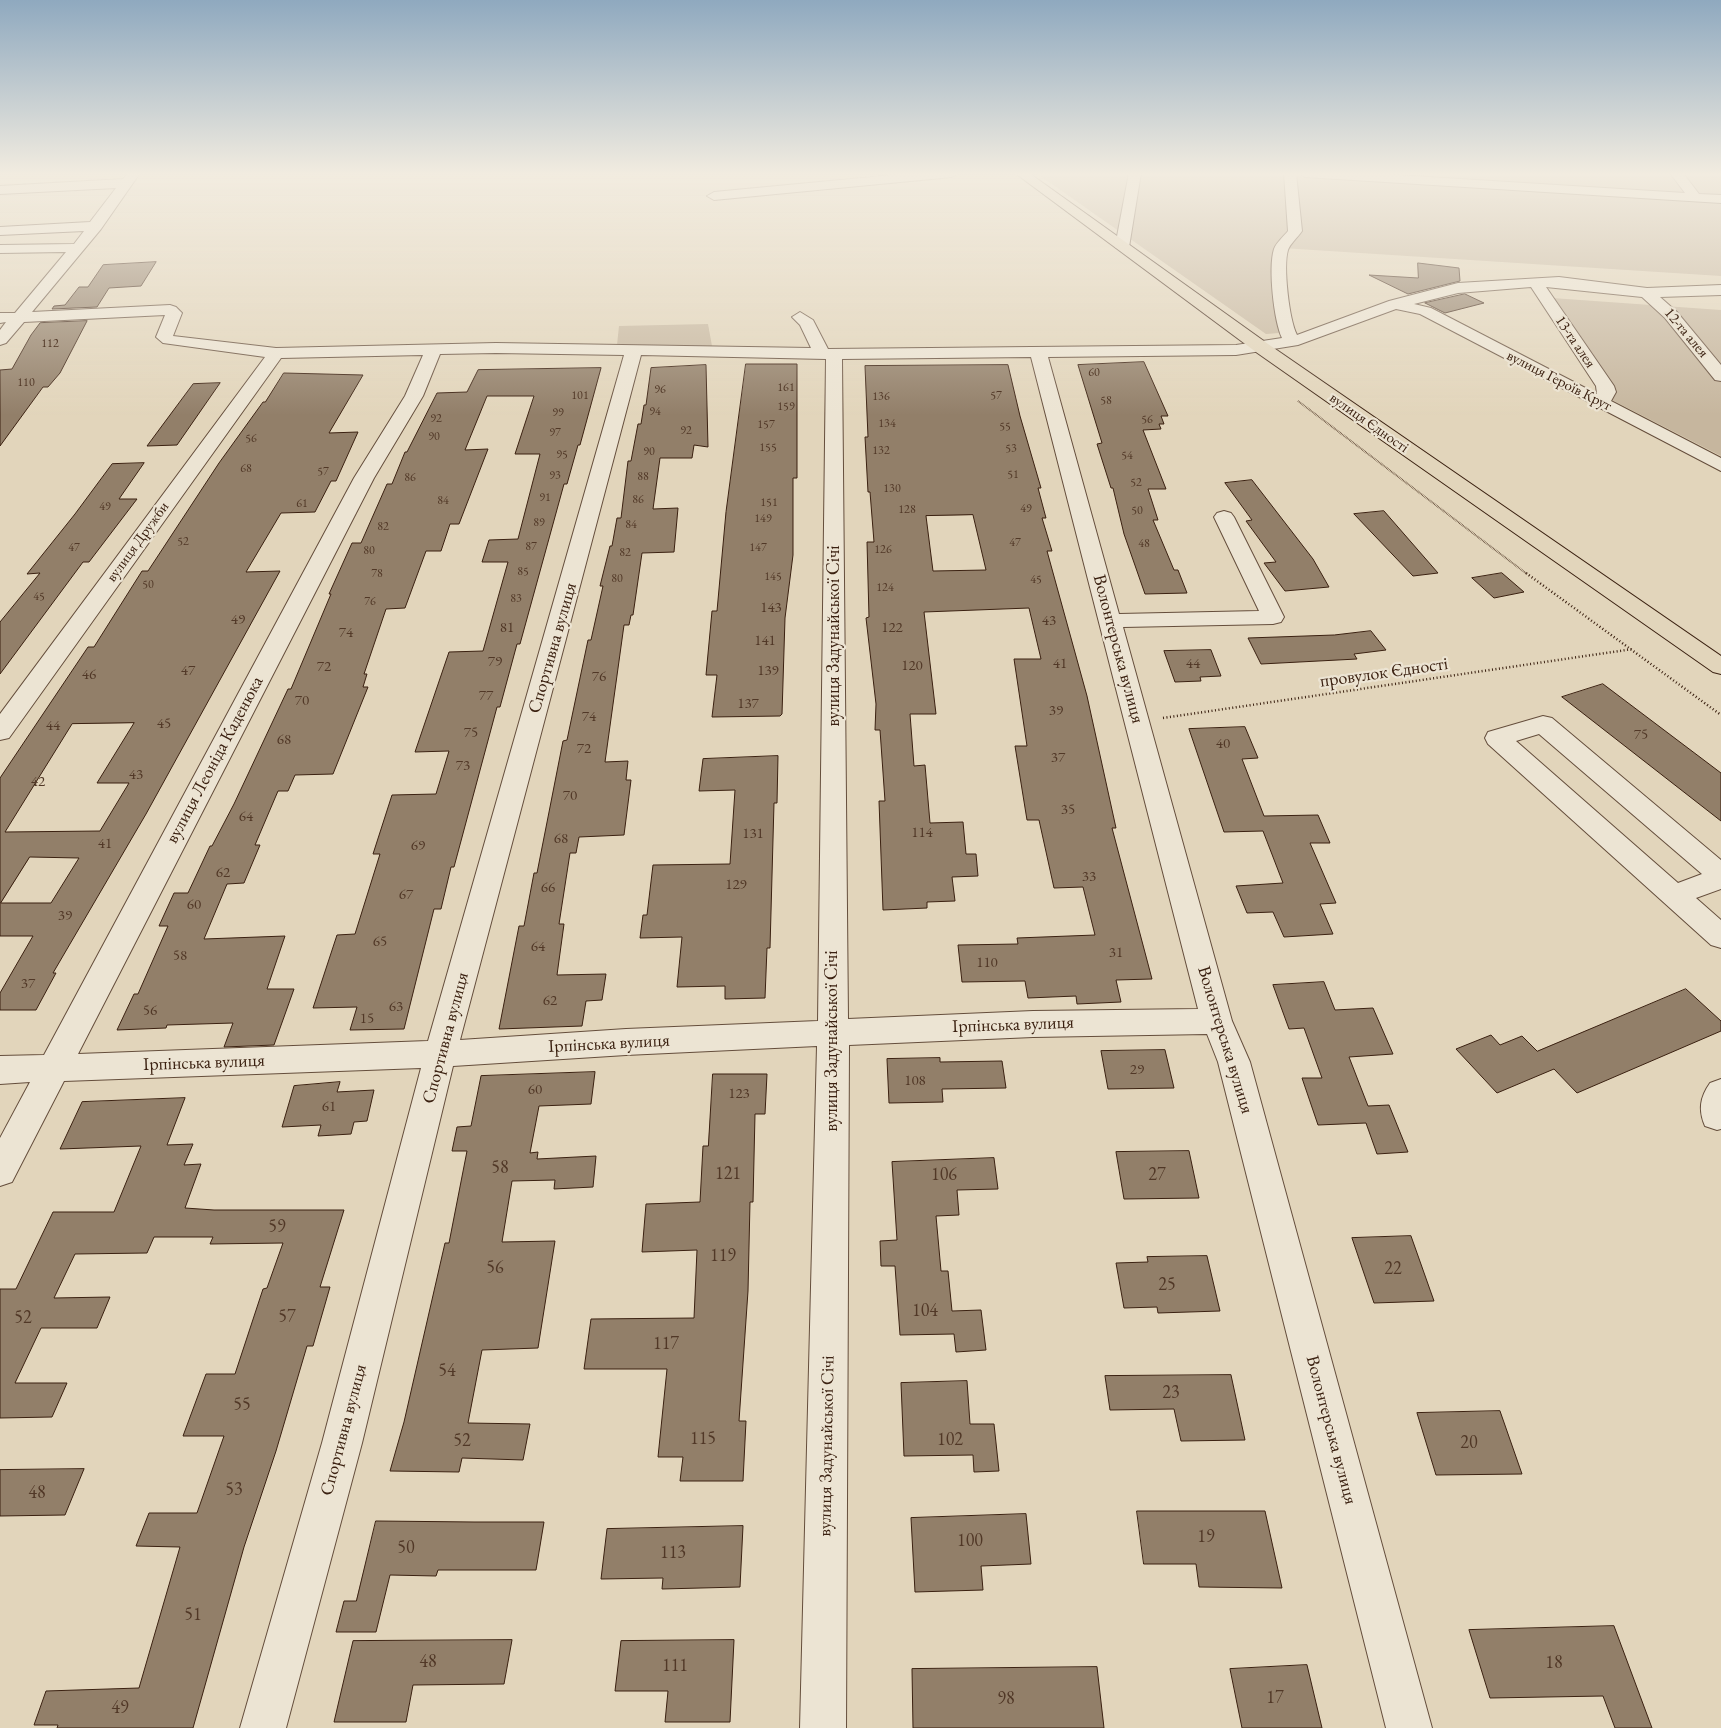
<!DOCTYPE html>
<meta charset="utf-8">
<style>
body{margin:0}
canvas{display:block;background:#e2d5bb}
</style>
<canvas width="1721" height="1728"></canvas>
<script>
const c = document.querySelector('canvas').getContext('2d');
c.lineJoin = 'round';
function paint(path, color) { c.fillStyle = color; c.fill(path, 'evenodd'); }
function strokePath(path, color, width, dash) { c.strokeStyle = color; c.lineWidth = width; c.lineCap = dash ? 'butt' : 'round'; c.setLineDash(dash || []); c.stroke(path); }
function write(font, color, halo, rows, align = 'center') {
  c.font = font + ' "EB Garamond",serif'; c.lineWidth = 4.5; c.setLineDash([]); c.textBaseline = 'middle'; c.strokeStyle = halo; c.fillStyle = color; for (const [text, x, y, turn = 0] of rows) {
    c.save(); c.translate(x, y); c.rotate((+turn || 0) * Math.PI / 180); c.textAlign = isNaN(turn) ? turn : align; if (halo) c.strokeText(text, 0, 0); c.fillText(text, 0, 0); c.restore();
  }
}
paint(new Path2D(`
 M1036,173H1721V276L1282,248L1292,332L1266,334Z
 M1552,298L1721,310V456L1612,400L1615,393Z
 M708,324L712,346L617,345L619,326Z`), '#c6b69e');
const building = new Path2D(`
 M156,262L141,286L109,288L97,307L52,309L54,306L65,305L79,287H88L103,265Z
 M1418,263L1459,268L1460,281L1408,294L1369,275L1418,278Z
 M1465,294L1484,303L1445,313L1425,303Z
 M87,321L60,373L48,387H43L0,446V370L12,369L31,335L40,323Z
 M1144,362L1168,416H1161L1164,424H1159L1161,429L1143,430L1166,489H1148L1158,520H1153L1174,570H1178L1187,593L1145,594L1124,534L1113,488H1111L1097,444L1102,443L1078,365Z
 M746,364H797V478H793V555L785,618L782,714L780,716L712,717L717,675H706L712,611H717L726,512Z
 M706,365L708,447L694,445L692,458H660L653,509L678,508L674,552L642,553L633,615H631L629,625H624L605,762L628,761L626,780H631L624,835L579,837L576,853H570L559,924H564L557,975L606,974L602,1000L586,1001L582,1026L499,1029L519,926H524L534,873H537L563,741L567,740L588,640H591L603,586H600L610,546H612L617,518H621L628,461H631L638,424H641L644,405H646L651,368Z
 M1008,365L1020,416L1041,488H1038L1046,518H1042L1052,551H1047L1087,696L1116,828H1112L1152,979L1116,980L1121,1002L1077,1004L1076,996L1028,998L1025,981L962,982L958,945L1018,944L1017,938L1095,935L1083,887L1054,888L1039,820H1027L1015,746H1027L1014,659H1041L1029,608L924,612L936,714H910L914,766L925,765L930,823L963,822L966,854H976L978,876L952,877L955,901L927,902V908L883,910L879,801H885L880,730H875L876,704L866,618L869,617L867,542H874L870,492H868L865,437H868L865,366ZM973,515L986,570L933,571L926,516Z
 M601,368L580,445H578L567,484H564L520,644H517L500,707H497L454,867H451L441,909H434L404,1029L350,1030L357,1007L313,1008L337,935L355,934L380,854H373L392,795L436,794L449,751L415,752L449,652L483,651L508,562H482L489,540L518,539L540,454H515L534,396H487L465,450L488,449L459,524H450L441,551H426L405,608L386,609L364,674H367L363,687H368L333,774L295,775L288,791H278L255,845H260L244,883L227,884L204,939L285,936L267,989H294L274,1045L224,1047L233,1023L167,1025L166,1028L117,1030L134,994H138L168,926H159L174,893H188L210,846H212L234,804L288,689H291L331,594H329L352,543H361L387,484H392L405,452H407L437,393L467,392L478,370Z
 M284,373L363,375L329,433L358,432L336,481H331L315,512L281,513L246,572L280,571L146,814L53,973H56L36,1010H0V993L33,936H0V778L88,647H94L142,571H148L219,463L263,402H265ZM134,723L97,783H129L100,831L5,832L72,724ZM30,857L79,858L51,903H1Z
 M220,383L177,445L147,446L193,384Z
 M144,463L119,499H137L89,562H83L0,674V622L40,573L27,574L75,514L112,464Z
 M1252,480L1313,559L1329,587L1285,591L1264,563L1276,562L1246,521L1252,520L1225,483Z
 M1384,511L1438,573L1413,576L1354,514Z
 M1502,573L1524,592L1494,598L1472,578Z
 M1371,631L1386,650L1354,654L1357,659L1261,664L1248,638L1334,635Z
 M1211,650L1221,676L1200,677L1201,681L1175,682L1164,651Z
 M1603,684L1721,773V821L1562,697Z
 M1245,727L1258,758L1242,759L1264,816L1318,815L1330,843H1310L1336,903L1320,904L1333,934L1284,937L1273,912L1247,913L1236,886L1283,883L1263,831L1224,832L1189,729Z
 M778,756L777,803H774L770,948H767L765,998L725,999V986L677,987L682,937L640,938L643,915H647L653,865L730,864L735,790L699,791L703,759Z
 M1324,982L1335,1010L1373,1008L1393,1054L1349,1057L1368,1106L1389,1105L1408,1152L1377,1154L1366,1123L1318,1125L1302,1078H1322L1304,1028L1289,1029L1273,985Z
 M1686,989L1721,1021V1031L1577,1093L1554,1069L1497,1093L1456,1049L1491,1035L1500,1045L1522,1036L1537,1051Z
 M1165,1050L1174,1088L1108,1089L1101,1051Z
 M940,1058V1062L1002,1061L1006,1088L942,1089L943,1102L889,1103L887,1059Z
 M595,1072L591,1104L539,1106L530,1153L538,1152L537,1159L596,1156L593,1187L554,1189L555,1180L512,1181L502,1242L555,1241L538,1348L482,1350L468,1423L530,1424L523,1460L462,1458L459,1472L390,1471L404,1422L445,1243H449L467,1151H452L457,1127L471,1126L481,1076Z
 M713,1074H767L765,1114H755L753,1202H750L748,1291L739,1421H746L743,1481H680L683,1457H658L667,1369H584L591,1319L694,1318L697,1250L642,1252L646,1204L700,1202L703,1146H708Z
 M340,1082L337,1092L374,1090L367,1121L354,1122L351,1134L318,1136L321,1125L282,1127L294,1086Z
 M185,1098L167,1145L193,1144L184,1165L201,1164L185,1208L214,1210H344L320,1287H330L313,1346H307L276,1451L244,1547L193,1728H57L58,1725H34L46,1691L139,1688L180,1547L136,1546L149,1513H197L224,1436H183L206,1374H235L263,1289L267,1288L283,1243L210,1244L213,1237H154L147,1253L75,1254L54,1298L110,1297L97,1328H41L15,1383H67L52,1417L0,1418V1289H16L53,1212H114L141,1146L60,1149L82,1102Z
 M1189,1151L1199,1198L1124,1199L1116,1152Z
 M994,1158L998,1189L957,1190L959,1215L936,1216L941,1271H948L952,1311L981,1310L986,1350L956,1352L954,1334L900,1335L895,1266H881L880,1241L897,1240L892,1162Z
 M1411,1236L1434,1301L1374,1303L1352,1238Z
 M1207,1256L1220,1311L1158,1313L1157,1307L1124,1308L1116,1263L1148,1262L1147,1257Z
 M1231,1375L1245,1440L1181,1441L1174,1409L1110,1410L1105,1376Z
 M967,1381L970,1424H994L999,1471L974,1472L973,1455L904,1456L901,1383Z
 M1500,1411L1522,1474L1436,1475L1417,1413Z
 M84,1469L65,1515L0,1516V1470Z
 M1137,1511H1265L1282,1588L1199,1587L1196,1564H1144Z
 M1026,1514L1031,1564L981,1566L983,1590L915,1592L911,1518Z
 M376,1521L474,1522H544L536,1570H438L436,1576L390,1575L376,1632H336L344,1601H356Z
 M743,1526L740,1587L662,1589L663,1578L601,1579L607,1529Z
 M1614,1626L1652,1728H1615L1603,1696L1490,1698L1469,1630Z
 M512,1640L504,1684L413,1685L406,1722H334L353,1641Z
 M734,1640L730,1722H665L668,1691H615L621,1641Z
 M1307,1665L1322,1728H1242L1230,1669Z
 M1097,1667L1104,1728H913L912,1669Z`);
paint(building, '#927f69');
strokePath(building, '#3b2111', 1);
const minor = new Path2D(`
 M128,173H140L101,229L32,312L170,305L176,307L182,313L173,336L276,348L496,343L811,348L800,325L792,317L800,312L813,320L828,349L1236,345L1282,338C1274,321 1268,268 1274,249C1276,243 1284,236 1288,231L1284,173H1296L1302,231C1298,237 1290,244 1288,250C1283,266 1289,319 1297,335L1389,301L1458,283L1559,277L1647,288L1721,285V295L1660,297L1677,312L1721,365V381L1715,380L1665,318L1642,297L1546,287L1614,386L1616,392L1611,401L1721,458V471L1420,314L1396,309L1298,345L1236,355L1048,357L1119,614L1259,611L1214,517L1217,513L1224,511L1231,513L1234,517L1284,617L1281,622L1273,624L1123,627L1232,1021L1250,1062L1432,1728H1386L1218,1062L1207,1034L1033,1037L849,1045L846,1728H800L817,1046L626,1055L453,1066L362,1443L286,1728H240L322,1443L421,1068L64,1081L12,1182L0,1186V1138L30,1082L0,1084V1056L44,1055L354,478L405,396L423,355L281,358L9,738L0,740V714L265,357L163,343L156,337L165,315L24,322L6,343L0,345V330L6,322L0,323V313H15L66,252L0,253V245L74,244L84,231L0,235V227L90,222L116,188L0,194V186L123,179ZM1531,287L1596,386L1597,394L1431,308L1414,304L1458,293ZM496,353L624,355L428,1041L78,1054L374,478L423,396L440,354ZM641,355L826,359L818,1021L626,1029L460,1040ZM1031,357L1198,1009L1033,1011L848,1019L842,359Z
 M914,173H958L952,177L714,200L707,196L714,192Z
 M1129,173H1141L1129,247L1122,251L1115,247Z
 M1299,173H1364L1685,193L1670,173H1683L1699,194L1721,195V203L1305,177Z
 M1543,716L1552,718L1721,860V889L1696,898L1721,920V948L1711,945L1488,744L1485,738L1488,732ZM1539,734L1702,874L1678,883L1516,741Z
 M1721,1079V1129L1717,1130L1705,1126C1698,1110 1700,1097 1710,1083Z`);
const major = new Path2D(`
 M1015,173H1029L1268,344L1721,656V674L1713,672L1256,352Z`);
strokePath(minor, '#654e3c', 2);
strokePath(major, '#3b2111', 2);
strokePath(new Path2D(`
 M1298,401L1527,574`), '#3b2111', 2, [0.5, 1]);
strokePath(new Path2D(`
 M1526,573L1721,715
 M1163,718L1633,649`), '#3b2111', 2.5, [1, 2.5]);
paint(minor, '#ece4d3');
paint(major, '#e2d5bb');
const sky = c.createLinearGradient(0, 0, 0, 415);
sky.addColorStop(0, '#8fa9bf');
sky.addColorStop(0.42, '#f2ece0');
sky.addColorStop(1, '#f2ece000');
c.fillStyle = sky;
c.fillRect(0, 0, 1721, 415);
write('12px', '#513827', null, [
 ["112",50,344],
 ["60",1094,373],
 ["110",26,383],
 ["161",786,388],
 ["96",660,390],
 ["101",580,396],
 ["57",996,396],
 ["136",881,397],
 ["58",1106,401],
 ["159",786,407],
 ["94",655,412],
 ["99",558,413],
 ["92",436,419],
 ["56",1147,420],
 ["134",887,424],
 ["157",766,425],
 ["55",1005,427],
 ["92",686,431],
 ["97",555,433],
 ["90",434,437],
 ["56",251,439],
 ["155",768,448],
 ["53",1011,449],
 ["132",881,451],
 ["90",649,452],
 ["95",562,455],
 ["54",1127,456],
 ["68",246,469],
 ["57",323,472],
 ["51",1013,475],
 ["93",555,476],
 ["88",643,477],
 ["86",410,478],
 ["52",1136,483],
 ["130",892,489],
 ["91",545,498],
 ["86",638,500],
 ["84",443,501],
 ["151",769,503],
 ["61",302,504],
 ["49",105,507],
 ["49",1026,509],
 ["128",907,510],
 ["50",1137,511],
 ["149",763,519],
 ["89",539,523],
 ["84",631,525],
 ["82",383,527],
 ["52",183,542],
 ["47",1015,543],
 ["48",1144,544],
 ["87",531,547],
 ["47",74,548],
 ["147",758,548],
 ["126",883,550],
 ["80",369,551],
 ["82",625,553],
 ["85",523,572],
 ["78",377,574],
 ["145",773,577],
 ["80",617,579],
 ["45",1036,580],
 ["50",148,585],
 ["124",885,588],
 ["45",39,597],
 ["83",516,599],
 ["76",370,602]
]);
write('15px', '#3b2111', '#ece4d3', [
 ["12-та алея",1686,333,50],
 ["13-та алея",1575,342,56],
 ["вулиця Героїв Крут",1559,381,27],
 ["вулиця Єдності",1369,423,35],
 ["вулиця Дружби",138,542,-54]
]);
write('15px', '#513827', null, [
 ["143",771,608],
 ["49",238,620],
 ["43",1049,621],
 ["81",507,628],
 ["122",892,628],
 ["74",346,633],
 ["141",765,641],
 ["79",495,662],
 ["41",1060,664],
 ["44",1193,664],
 ["120",912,666],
 ["72",324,667],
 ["47",188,671],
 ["139",768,671],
 ["46",89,675],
 ["76",599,677],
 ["77",486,696],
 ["70",302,701],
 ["137",748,704],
 ["39",1056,711],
 ["74",589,717],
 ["45",164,724],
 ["44",53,726],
 ["75",471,733],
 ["75",1641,735],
 ["68",284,740],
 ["40",1223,744],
 ["72",584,749],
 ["37",1058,758],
 ["73",463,766],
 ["43",136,775],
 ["42",38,782],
 ["70",570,796],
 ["35",1068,810],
 ["64",246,817],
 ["114",922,833],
 ["131",753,834],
 ["68",561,839],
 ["41",105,844],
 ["69",418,846],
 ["62",223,873],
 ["33",1089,877],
 ["129",736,885],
 ["66",548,888],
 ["67",406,895],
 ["60",194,905],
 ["39",65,916],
 ["65",380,942],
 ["64",538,947],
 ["31",1116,953],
 ["58",180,956],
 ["110",987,963],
 ["37",28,984],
 ["62",550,1001],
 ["63",396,1007],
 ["56",150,1011],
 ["15",367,1019],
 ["29",1137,1070],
 ["108",915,1081],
 ["60",535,1090],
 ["123",739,1094],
 ["61",329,1107]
]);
write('18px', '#3b2111', '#ece4d3', [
 ["вулиця Задунайської Січі",834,636,-90],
 ["Спортивна вулиця",553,648,-74],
 ["Волонтерська вулиця",1118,649,75],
 ["провулок Єдності",1384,673,-8],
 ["вулиця Леоніда Каденюка",215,760,-62],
 ["Ірпінська вулиця",1013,1025,-2],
 ["Спортивна вулиця",446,1038,-75],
 ["Волонтерська вулиця",1225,1040,73],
 ["вулиця Задунайської Січі",832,1041,-90],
 ["Ірпінська вулиця",609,1044,-3],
 ["Ірпінська вулиця",204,1063,-2],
 ["Спортивна вулиця",344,1430,-75],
 ["Волонтерська вулиця",1331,1430,75],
 ["вулиця Задунайської Січі",827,1446,-89]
]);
write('18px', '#513827', null, [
 ["58",500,1168],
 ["121",728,1174],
 ["106",944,1175],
 ["27",1157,1175],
 ["59",277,1227],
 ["119",723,1256],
 ["56",495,1268],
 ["22",1393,1269],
 ["25",1167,1285],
 ["104",925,1311],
 ["57",287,1317],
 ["52",23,1318],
 ["117",666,1344],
 ["54",447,1371],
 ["23",1171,1393],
 ["55",242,1405],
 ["115",703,1439],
 ["102",950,1440],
 ["52",462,1441],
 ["20",1469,1443],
 ["53",234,1490],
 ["48",37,1493],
 ["19",1206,1537],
 ["100",970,1541],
 ["50",406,1548],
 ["113",673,1553],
 ["51",193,1615],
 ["48",428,1662],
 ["18",1554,1663],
 ["111",675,1666],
 ["17",1275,1698],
 ["98",1006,1699],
 ["49",120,1708]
]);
</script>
